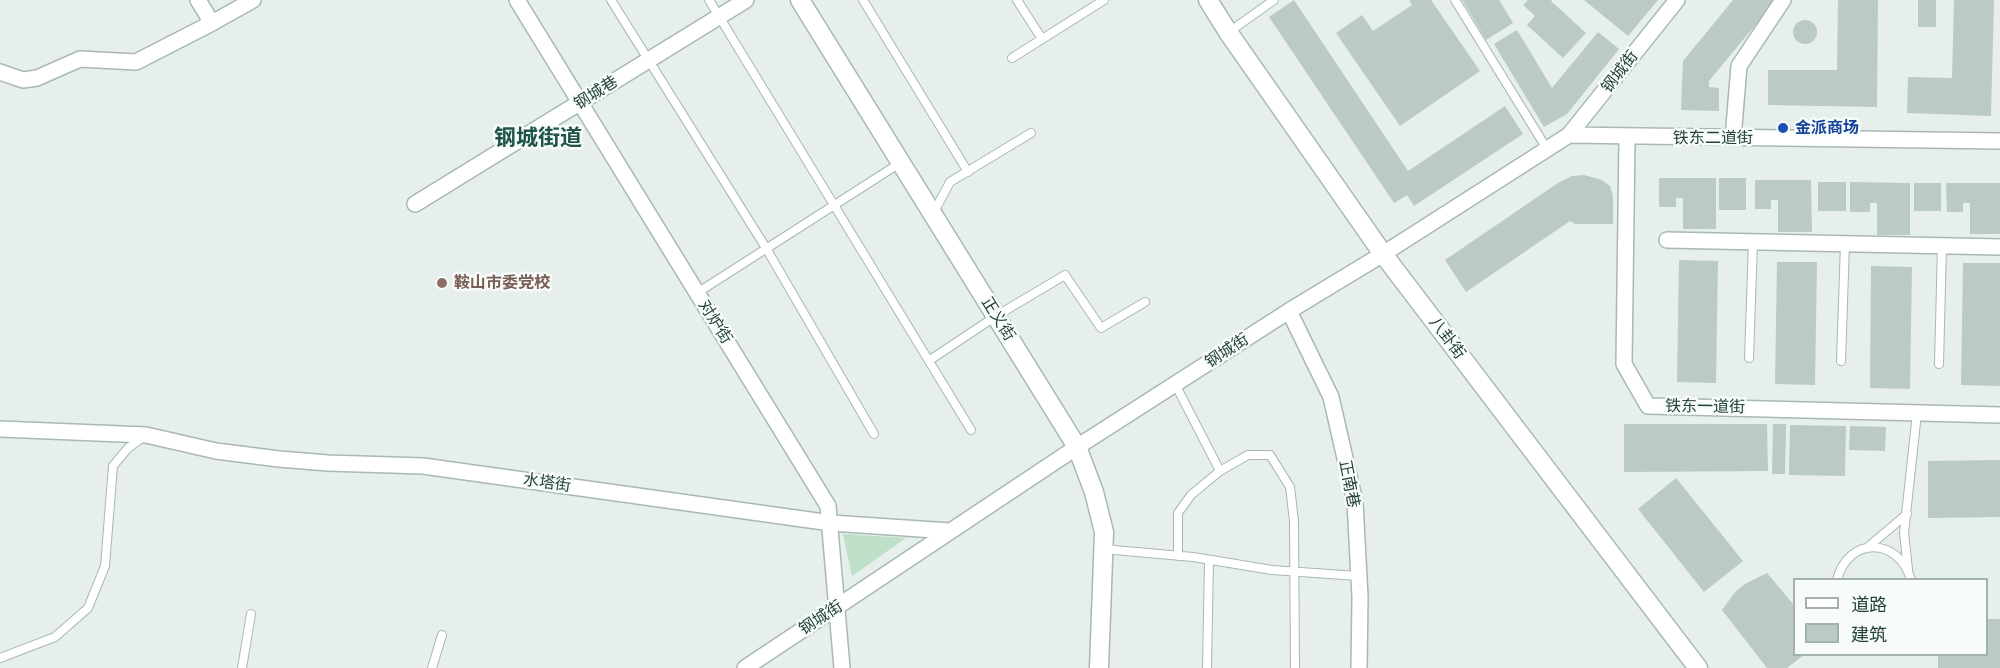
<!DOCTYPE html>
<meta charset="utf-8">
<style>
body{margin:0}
#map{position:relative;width:2000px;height:668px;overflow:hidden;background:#e6efeb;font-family:"Work Sans","Noto Sans SC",sans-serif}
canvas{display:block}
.legend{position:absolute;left:1793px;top:578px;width:195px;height:78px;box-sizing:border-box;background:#f7fbf9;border:2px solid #a3b1ad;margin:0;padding:8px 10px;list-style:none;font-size:18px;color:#24423a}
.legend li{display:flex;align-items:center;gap:12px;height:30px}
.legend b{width:30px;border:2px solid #a3b1ad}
</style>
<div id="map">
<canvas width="2000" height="668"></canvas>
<ul class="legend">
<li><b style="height:8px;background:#fff"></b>道路</li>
<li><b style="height:16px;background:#bbcac4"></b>建筑</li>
</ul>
</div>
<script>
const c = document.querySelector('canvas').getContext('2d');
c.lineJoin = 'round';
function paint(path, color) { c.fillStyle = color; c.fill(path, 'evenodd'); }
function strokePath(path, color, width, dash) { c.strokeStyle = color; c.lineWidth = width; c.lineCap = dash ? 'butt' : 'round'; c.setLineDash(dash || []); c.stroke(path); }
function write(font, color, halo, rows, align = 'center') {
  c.font = font + ' "Work Sans","Noto Sans SC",sans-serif'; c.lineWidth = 5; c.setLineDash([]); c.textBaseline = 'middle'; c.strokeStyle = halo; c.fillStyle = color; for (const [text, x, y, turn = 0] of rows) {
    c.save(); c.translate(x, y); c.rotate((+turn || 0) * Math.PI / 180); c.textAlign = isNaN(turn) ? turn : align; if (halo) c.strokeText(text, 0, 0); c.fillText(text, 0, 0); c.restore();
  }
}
paint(new Path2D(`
 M843,534L906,538L852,576Z`), '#bfe0c8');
paint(new Path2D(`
 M1294,0L1408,171L1505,106L1523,134L1414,206L1407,195L1394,203L1269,17Z
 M1409,0H1431L1480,71L1400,126L1336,33L1362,15L1373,31L1412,5Z
 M1462,0H1499L1513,23L1486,40Z
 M1528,0H1552L1551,1L1586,33L1563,58L1527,25L1535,16L1523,5Z
 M1584,0H1658L1628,36Z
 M1733,0H1776L1709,81V87L1719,88V111L1681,110L1683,61Z
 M1838,0H1878L1877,107L1768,105V70H1837Z
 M1918,0H1936V27H1918Z
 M1954,0H1994L1991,116L1907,113L1908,77L1952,78Z
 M1793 32a12 12 0 1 1 24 0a12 12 0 1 1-24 0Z
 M1517,30L1552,88L1598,32L1619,49L1567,114L1544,127L1494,44Z
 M1584,175L1602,180L1610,186L1613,196V224H1575L1570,221L1466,292L1445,260L1558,183L1572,176Z
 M1659,178H1716V229H1683V198H1676V207H1659Z
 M1719,178H1746V210H1719Z
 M1755,180H1811L1812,232H1778V200H1771V209H1755Z
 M1818,182H1846V211H1818Z
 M1850,182L1910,183V235H1877V203H1870V212H1850Z
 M1914,183H1941V211H1914Z
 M1946,183H2000V234H1970V203H1963V212H1947Z
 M1679,260L1718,261L1716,383L1677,382Z
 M1777,262H1817L1815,385L1775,384Z
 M1963,263H2000V386L1961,385Z
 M1871,266L1912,267L1910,389L1870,388Z
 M1624,424H1767L1768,471L1624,472Z
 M1773,424H1786L1785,474H1772Z
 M1790,425L1846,426L1845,476L1789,475Z
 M1850,426L1886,427L1885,451L1849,450Z
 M2000,460V517L1928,518V461Z
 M1676,478L1743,561L1704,592L1638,509Z
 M1767,573L1794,605V654H1805L1787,668H1767L1722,610L1736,591L1745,584Z
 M1986,619H2000V668H1938V654H1986Z`), '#bbcac4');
const service = new Path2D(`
 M611,0L766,248L874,434
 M709,0L971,430
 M863,0L968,172
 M1017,0L1042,39
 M1455,0L1547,149
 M1229,32L1274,0
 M1012,58L1104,0
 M934,212L950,182L1031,133
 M697,293L900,163
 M1749,358L1753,242
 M930,360L996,316L1065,275L1101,328L1145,302
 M1841,361L1845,244
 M1939,364L1942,246
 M1175,384L1220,471
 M1868,547L1907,514
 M1103,549L1193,557L1272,570L1358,576
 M1178,556V513L1191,495L1220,471L1248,455H1270L1290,487L1294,521L1295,668
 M1908,569L1904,533L1917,413
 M1837,580C1848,536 1899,537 1911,580
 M0,658L55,637L88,608L105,566L113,466L128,448L145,436
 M242,668L251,614
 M432,668L442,635
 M1207,668L1209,560`);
const minor = new Path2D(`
 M198,0L212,23
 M517,0L828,506L842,668
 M0,72L23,80L37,78L80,59L136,62L212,23L253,0
 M1569,135L2000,141
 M1627,137L1624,364L1648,406L2000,415
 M1733,138L1739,66L1783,0
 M415,204L746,0
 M1667,240L2000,247
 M1289,311L1331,397L1355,502L1360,597L1359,668
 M0,429L146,435L216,451L279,459L328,463L423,466L831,523L950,531
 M745,668L1077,447L1289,311L1383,254L1569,135L1677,0`);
const tertiary = new Path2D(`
 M800,0L1077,447L1094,492L1104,532L1099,668
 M1208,0L1228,32L1383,254L1698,668`);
strokePath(service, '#a8b8b2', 10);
strokePath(minor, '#a8b8b2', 18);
strokePath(tertiary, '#a8b8b2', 21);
strokePath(service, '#fff', 8);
strokePath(minor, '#fff', 15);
strokePath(tertiary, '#fff', 18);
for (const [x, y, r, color] of [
 [1783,128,6,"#1a4fb4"],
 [442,283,6,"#8d6e63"]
]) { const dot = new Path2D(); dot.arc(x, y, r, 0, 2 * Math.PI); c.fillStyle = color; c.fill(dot); strokePath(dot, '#f7fbf9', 2); }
write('16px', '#24423a', '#f7fbf9', [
 ["钢城街",1620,72,-52],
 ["钢城巷",596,93,-32],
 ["铁东二道街",1713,138],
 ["正义街",998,319,58],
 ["对炉街",715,322,58],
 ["八卦街",1447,338,53],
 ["钢城街",1227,351,-33],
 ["铁东一道街",1705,407,1],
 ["水塔街",547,483,8],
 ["正南巷",1349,484,79],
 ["钢城街",821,618,-33]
]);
write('bold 16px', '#164399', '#f7fbf9', [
 ["金派商场",1795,128]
], 'left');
write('bold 16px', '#785e54', '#f7fbf9', [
 ["鞍山市委党校",454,283]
], 'left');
write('bold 22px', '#1f5548', '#f7fbf9', [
 ["钢城街道",538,139]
]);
</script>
